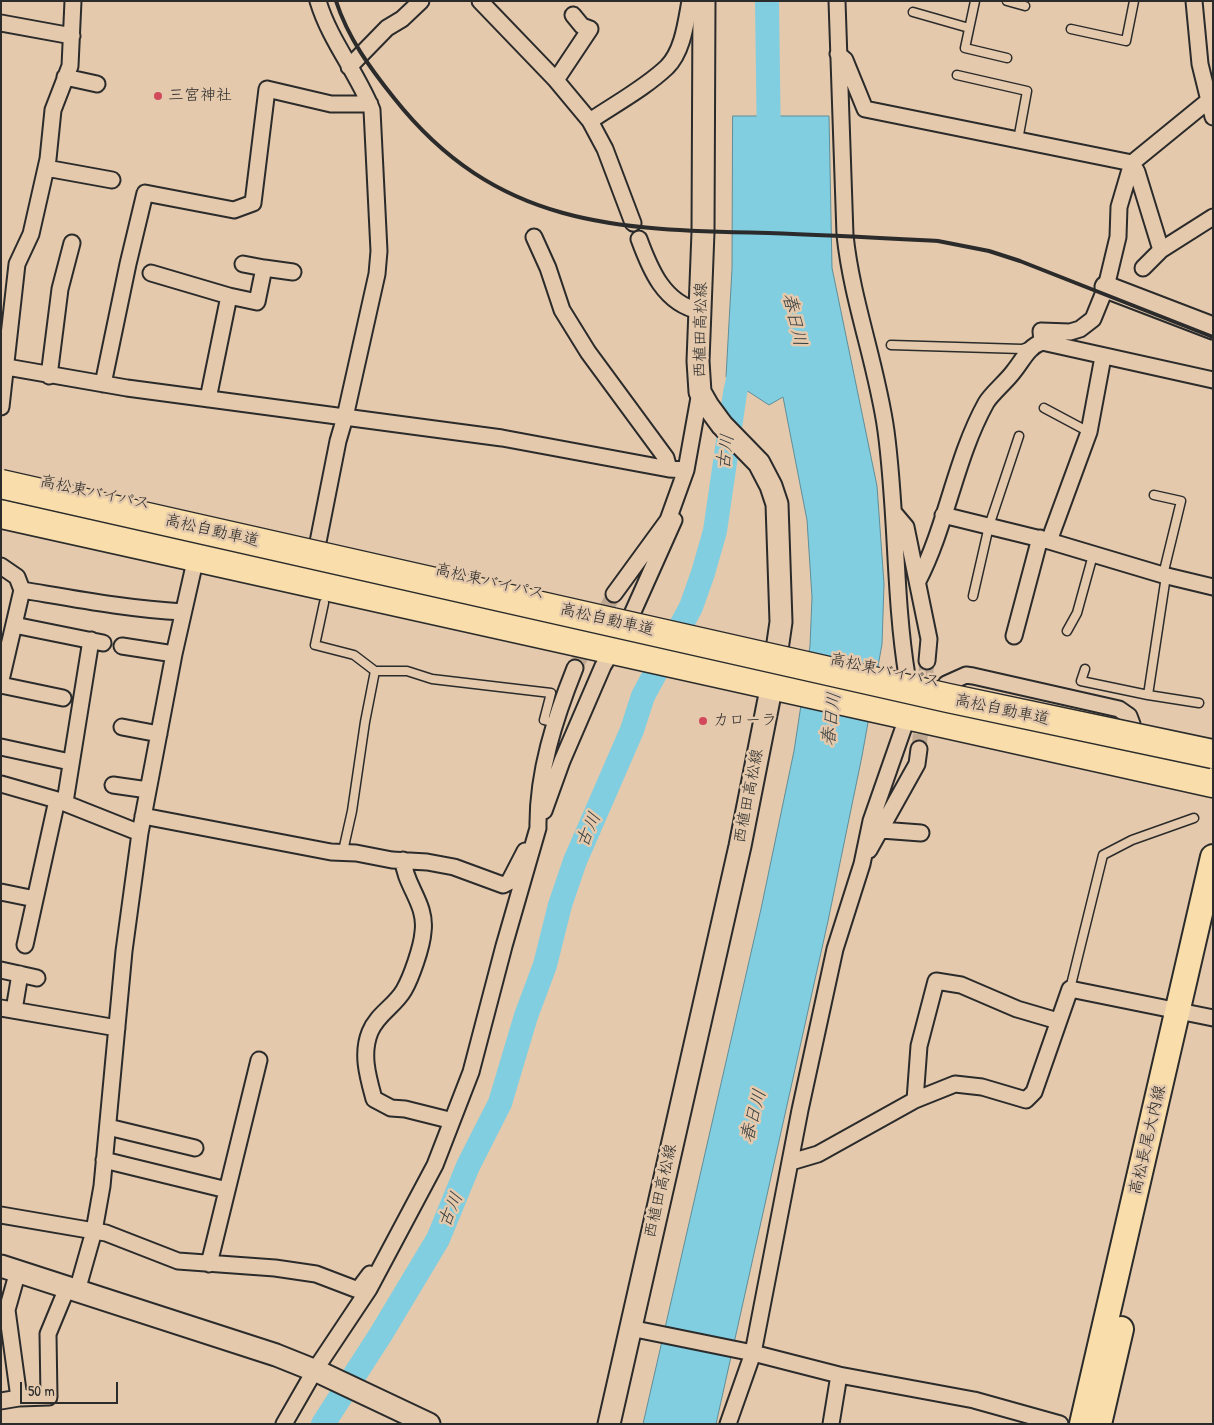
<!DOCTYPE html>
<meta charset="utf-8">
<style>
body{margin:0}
#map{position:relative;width:1214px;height:1425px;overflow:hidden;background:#e4c9ac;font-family:"Patrick Hand",sans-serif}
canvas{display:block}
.frame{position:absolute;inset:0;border:2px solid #2b2b2b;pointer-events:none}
.scale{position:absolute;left:20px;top:1382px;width:98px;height:22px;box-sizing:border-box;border:2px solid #2b2b2b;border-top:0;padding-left:6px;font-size:15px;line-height:18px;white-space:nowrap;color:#2b2b2b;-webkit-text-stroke:4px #e4c9ac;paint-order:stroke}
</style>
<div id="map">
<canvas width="1214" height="1425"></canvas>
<div class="frame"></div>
<div class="scale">50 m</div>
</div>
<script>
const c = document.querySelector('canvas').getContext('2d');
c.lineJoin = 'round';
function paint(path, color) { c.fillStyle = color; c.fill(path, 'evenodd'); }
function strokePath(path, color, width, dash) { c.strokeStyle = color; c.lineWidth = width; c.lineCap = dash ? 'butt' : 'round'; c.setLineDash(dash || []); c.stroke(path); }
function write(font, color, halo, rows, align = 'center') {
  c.font = font + ' "Patrick Hand","Klee One",sans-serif'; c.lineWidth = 5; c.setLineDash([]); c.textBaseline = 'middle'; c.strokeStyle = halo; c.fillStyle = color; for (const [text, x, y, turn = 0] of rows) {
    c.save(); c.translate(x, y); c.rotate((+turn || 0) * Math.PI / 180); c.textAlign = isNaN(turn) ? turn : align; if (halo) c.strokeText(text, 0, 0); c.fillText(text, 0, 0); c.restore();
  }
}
const water = new Path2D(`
 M733,116H829L832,268L877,486L884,584L882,644L862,756L828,921L716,1424H643L761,909L794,751L810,646L812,597L807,520L783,397L769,405L726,377L732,269Z`);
paint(water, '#81cee0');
strokePath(water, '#5f8d98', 1);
strokePath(new Path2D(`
 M767,1L769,148
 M323,1424L381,1334L438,1239L468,1166L500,1103L526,1016L545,965L560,905L575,861L632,730L643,696L691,607L703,573L715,531L735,393L744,353`), '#81cee0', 24);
strokePath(new Path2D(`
 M575,668L614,594
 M919,749L927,661`), '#bfa992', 15, [15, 8]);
const lane = new Path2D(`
 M975,1L965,48L1007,58
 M1007,1L1025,6
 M913,12L969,28
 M1071,29L1126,41L1134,1
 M957,75L1027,91L1018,140
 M891,345L1022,349L1031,346
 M1044,408L1089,432
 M1154,495L1181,501L1163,575
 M973,596L989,526L1019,436
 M324,603L315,645L354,655L375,671H407L432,679L551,693L544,720L555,723
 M1067,631L1077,613L1093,555
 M1085,669L1081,681L1148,695L1166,576
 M1148,695L1199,703
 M343,851L352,811L365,722L375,671
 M1070,989L1103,855L1132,840L1194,818`);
const street = new Path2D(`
 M318,1C330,41 357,72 372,110L379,251L377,274L345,417L338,441L318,542
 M480,1L555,79L590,121
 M837,1L845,235C852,302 877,365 886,431C897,512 894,596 907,676
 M1194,1L1200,64L1213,117
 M1,23L72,36
 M838,54L845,60L865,109L1132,163L1137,172L1161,250
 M349,67L387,28L402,19L421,1
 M65,77L97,84
 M556,80L590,29L582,26L573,15
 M46,168L112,180
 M633,223L605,149L590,121C615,104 645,88 667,67C683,51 686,22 690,1
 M534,237L548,268L562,310L588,352L666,458L669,469
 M639,239C650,269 664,304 700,311
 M243,264L264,268
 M1143,268L1161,250L1213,217
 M151,273L229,296L208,399
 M229,296L257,302L264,268L293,272
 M1042,342L1041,331L1070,332L1080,329L1093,319L1106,287L1118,237L1119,207L1132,163L1208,101
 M1,366L127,388L502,438L669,469L686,470
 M49,376L60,289L72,243
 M103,384L128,264L145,193L234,210L253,203L267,89L331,104H370
 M1,407L17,264L31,234L48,159L53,110L70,66L73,1
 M895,514L906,527L929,639L927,661
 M943,515L1049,541L1089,432L1103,357
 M1049,541L1163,575L1213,587
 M1,566L17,577L22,590L1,680
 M918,581C947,525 955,459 986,403C991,394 1007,381 1014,371C1023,360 1028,347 1042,342L1213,380
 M22,590C76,599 128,609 183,612
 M614,594L668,520L686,470L700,392
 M632,614L674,520
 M14,625L103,643
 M1014,636L1040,538
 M122,646L174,654
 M946,684L966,675L973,676L1119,709L1129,716L1132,724
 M1,685L63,698
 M122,727L159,734
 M1,747L70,762
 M1,784L57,800L140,833
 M113,785L148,790
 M65,802L91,640
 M544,811L562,761L603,666L612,651
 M143,816L331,852L356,853L392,860L427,862L454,867L503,885L509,882L525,851
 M881,830L921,833
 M869,850L917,764L919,749
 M403,860C405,886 427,904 423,932C422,947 411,978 404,990C395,1006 377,1014 370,1032C361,1054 368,1077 374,1099L391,1108L405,1109L445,1119
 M1,892L35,899
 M25,945L57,800
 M1,970L37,978
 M1,1008L117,1028
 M14,1010L20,974
 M915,1100L919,1046L936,981L961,985L1017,1009L1058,1021
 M108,1127L195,1148
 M104,1160L227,1190
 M791,1162L818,1154L915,1100L955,1084L982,1087L1026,1100L1034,1092L1070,989L1213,1018
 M1,1215L106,1233L178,1261L275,1268L316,1274L358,1290L370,1274
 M209,1264L259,1060
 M77,1291L94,1231L102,1186L124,951L140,833L174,654L196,557
 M631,1330H640L753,1353L839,1375L974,1400L1060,1424
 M19,1398L49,1397L48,1334L67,1288
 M1,1401L19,1398L7,1310L18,1271
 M284,1424L315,1370L369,1289L435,1165L471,1072L504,946L538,828C537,773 555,718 575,668
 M728,1424L753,1353L800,1110L835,949L862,864L871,821L908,715
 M831,1424L839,1375`);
const secondary = new Path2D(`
 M1106,287L1213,328
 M1,1266L276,1355L321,1373L429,1424
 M609,1424L740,846L772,684L781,622L777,504L771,486L759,463L722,425L708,406L700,392L698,361L703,232L704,1`);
const primary = new Path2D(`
 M1082,1424L1213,857
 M1099,1424L1121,1329`);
const highway = new Path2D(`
 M1,514C406,601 808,696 1213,783`);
strokePath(lane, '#2b2b2b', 11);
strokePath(street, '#2b2b2b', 19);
strokePath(secondary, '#2b2b2b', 25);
strokePath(primary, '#2b2b2b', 28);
strokePath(highway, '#2b2b2b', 31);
strokePath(lane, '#e4c9ac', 8);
strokePath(street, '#e4c9ac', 15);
strokePath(secondary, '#e4c9ac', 21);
strokePath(primary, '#f9deab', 24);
strokePath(highway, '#f9deab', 28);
strokePath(new Path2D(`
 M336,1C348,38 370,68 394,98C496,227 616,230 768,233C825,235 881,238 938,241L989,251L1020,261L1213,337`), '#2b2b2b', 4);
const highwayBridge = new Path2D(`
 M1,484L948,698L1213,754`);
strokePath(highwayBridge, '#2b2b2b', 31, []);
strokePath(highwayBridge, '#f9deab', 28);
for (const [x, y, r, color] of [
 [158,96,5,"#d1495b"],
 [703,721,5,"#d1495b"]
]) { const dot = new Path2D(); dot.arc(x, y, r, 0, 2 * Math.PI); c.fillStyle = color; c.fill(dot); strokePath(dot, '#e4c9ac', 2); }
write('16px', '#2b2b2b', '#e4c9ac', [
 ["三宮神社",168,96],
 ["カローラ",713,721]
], 'left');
write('16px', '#2b2b2b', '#e4c9ac', [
 ["西植田高松線",701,330,-89],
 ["高松東バイパス",95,493,12],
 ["高松自動車道",212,531,13],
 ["高松東バイパス",490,582,13],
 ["高松自動車道",607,620,13],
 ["高松東バイパス",885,671,12],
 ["高松自動車道",1002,710,12],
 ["西植田高松線",749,796,-79],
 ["高松長尾大内線",1148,1140,-77],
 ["西植田高松線",661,1191,-77]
]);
write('italic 18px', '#343b3d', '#e4c9ac', [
 ["春日川",794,320,77],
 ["古川",726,452,-82],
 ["春日川",832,719,-83],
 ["古川",589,830,-66],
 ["春日川",754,1116,-75],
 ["古川",451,1210,-66]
]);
</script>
